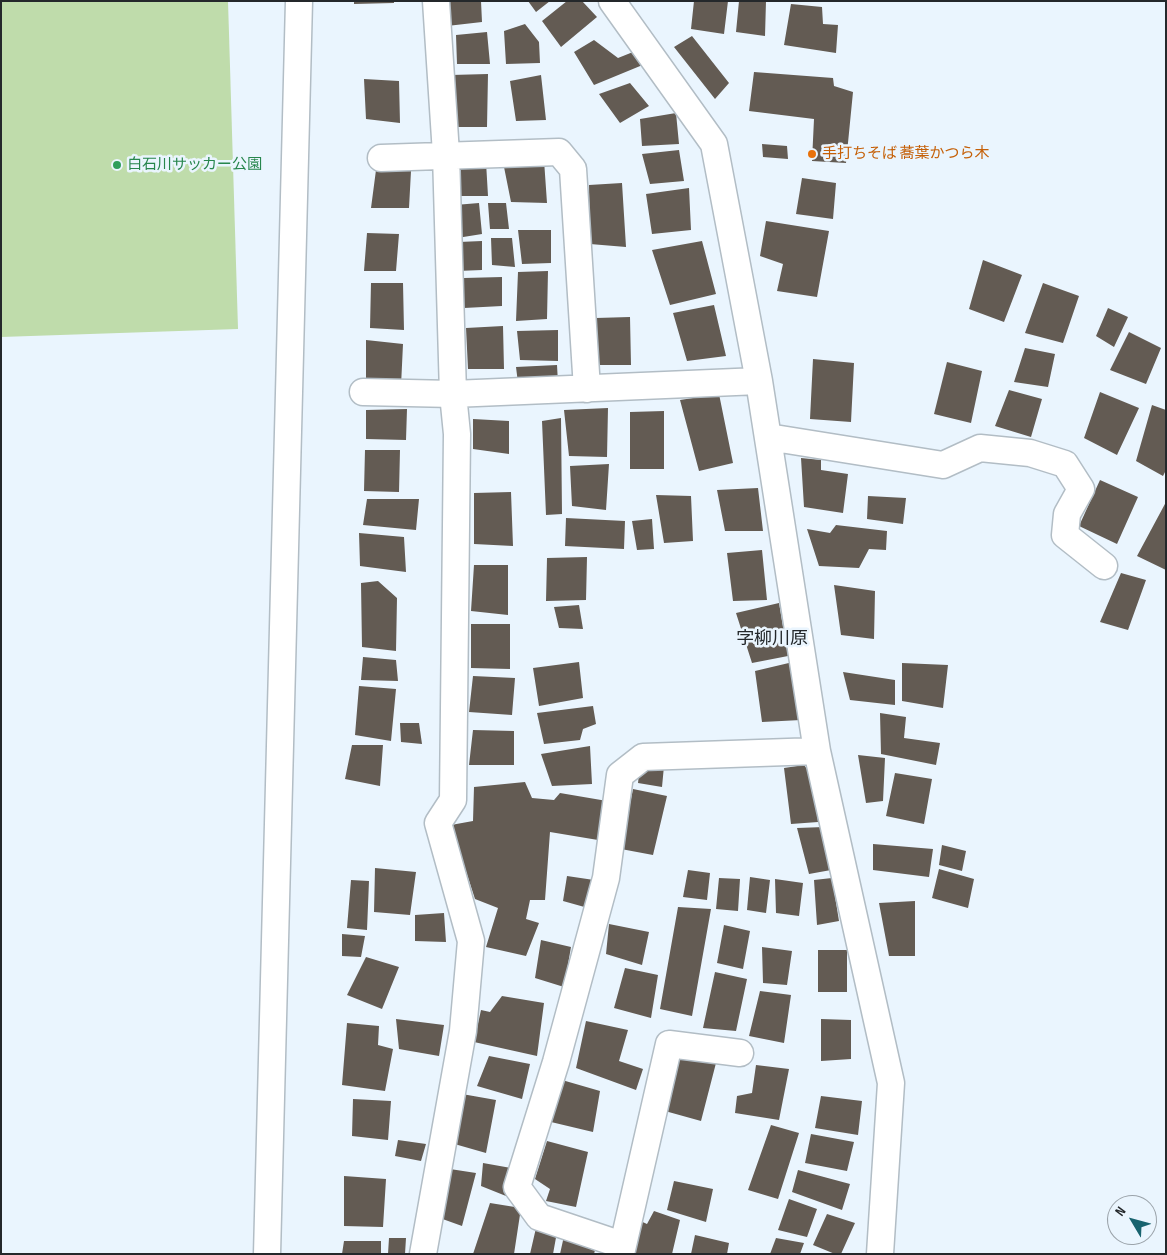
<!DOCTYPE html>
<meta charset="utf-8">
<style>
body{margin:0}
#map{position:relative;width:1167px;height:1255px;overflow:hidden;background:#eaf5fe;font-family:"Sofia Sans Condensed",sans-serif}
canvas{display:block}
.frame{position:absolute;inset:0;border:2px solid #24282b;pointer-events:none}
.north{position:absolute;left:1107px;top:1195px;width:50px;height:50px;box-sizing:border-box;background:#eaf5fe;border:1px solid #9ba3aa;border-radius:50%;rotate:307deg;font-size:14px;font-weight:700;line-height:20px;text-align:center;color:#24282b}
.north::after{content:'';display:block;margin:auto;width:18px;height:22px;background:#18636f;clip-path:polygon(50% 0,100% 100%,50% 72%,0 100%)}
</style>
<div id="map">
<canvas width="1167" height="1255"></canvas>
<div class="frame"></div>
<div class="north">N</div>
</div>
<script>
const c = document.querySelector('canvas').getContext('2d');
c.lineJoin = 'round';
function paint(path, color) { c.fillStyle = color; c.fill(path, 'evenodd'); }
function strokePath(path, color, width, dash) { c.strokeStyle = color; c.lineWidth = width; c.lineCap = dash ? 'butt' : 'round'; c.setLineDash(dash || []); c.stroke(path); }
function write(font, color, halo, rows, align = 'center') {
  c.font = font + ' "Sofia Sans Condensed","Noto Sans JP",sans-serif'; c.lineWidth = 5; c.setLineDash([]); c.textBaseline = 'middle'; c.strokeStyle = halo; c.fillStyle = color; for (const [text, x, y, turn = 0] of rows) {
    c.save(); c.translate(x, y); c.rotate((+turn || 0) * Math.PI / 180); c.textAlign = isNaN(turn) ? turn : align; if (halo) c.strokeText(text, 0, 0); c.fillText(text, 0, 0); c.restore();
  }
}
paint(new Path2D(`
 M1,1H228L238,329L1,337Z`), '#bfdcab');
paint(new Path2D(`
 M354,1H394V3L354,4Z
 M444,1H481L482,22L447,26Z
 M528,1H550L536,12Z
 M567,1H582L597,17L561,47L542,21Z
 M694,1H728L724,34L691,29Z
 M739,1H766L765,36L736,32Z
 M791,4L822,7L823,24L838,25L836,53L784,45Z
 M525,24L539,42L540,63L506,64L504,31Z
 M487,32L490,64H457L456,35Z
 M692,36L729,83L715,99L674,47Z
 M594,40L618,58L633,52L645,64L594,85L574,52Z
 M754,72L833,78L834,86L853,92L846,163L812,161L814,119L749,111Z
 M488,74L487,127H452L451,75Z
 M541,75L546,120L516,121L510,81Z
 M364,79L399,81L400,123L366,119Z
 M630,83L649,106L620,123L599,94Z
 M676,113L679,144L642,146L640,119Z
 M762,144L787,146L788,159L763,157Z
 M679,150L684,181L650,184L642,154Z
 M544,160L547,203L511,202L503,162Z
 M486,162L488,196H458L454,164Z
 M376,170L411,171L409,208H371Z
 M802,178L836,183L833,219L796,214Z
 M622,183L626,247L590,244L589,185Z
 M689,188L691,230L652,234L646,194Z
 M479,203L482,234L457,238L455,205Z
 M488,203H506L509,229H490Z
 M766,221L829,231L817,297L777,291L783,264L760,256Z
 M518,230H551V263L522,264Z
 M367,233L399,234L396,271H364Z
 M491,238H512L515,267L492,265Z
 M482,241V270L457,271L459,242Z
 M702,241L716,294L670,305L652,250Z
 M983,260L1022,275L1004,322L969,309Z
 M548,271L547,319L516,321L518,272Z
 M502,277V306L464,308V278Z
 M371,283H403L404,330L370,328Z
 M1043,283L1079,296L1063,343L1025,333Z
 M714,305L726,356L687,361L673,313Z
 M1108,308L1128,317L1114,347L1096,336Z
 M630,317L631,365H598L596,318Z
 M503,326L504,369H468L466,328Z
 M558,330V361L520,360L517,331Z
 M1129,332L1161,348L1146,384L1110,370Z
 M366,340L403,344L401,386L366,384Z
 M1025,348L1055,354L1048,387L1014,382Z
 M813,359L854,363L851,422L810,419Z
 M947,362L982,371L971,423L934,414Z
 M557,365L558,383H518L516,367Z
 M1009,390L1042,399L1031,437L995,426Z
 M1100,392L1139,408L1117,455L1084,438Z
 M719,394L733,463L699,471L680,400Z
 M1152,405L1166,410V470L1163,476L1136,461Z
 M608,408L607,457L569,456L564,410Z
 M407,409L406,440L366,439V410Z
 M664,411V469H630V412Z
 M561,418L562,514L546,515L542,421Z
 M473,419L509,421V454L473,449Z
 M365,450H400L399,492L364,491Z
 M801,458L821,460V470L848,474L843,513L804,507Z
 M609,464L606,510L572,506L570,466Z
 M1100,480L1138,497L1117,544L1079,526Z
 M758,488L763,531H725L717,490Z
 M511,492L513,546L474,544V493Z
 M656,495L691,496L693,541L664,543Z
 M868,496L906,498L903,524L867,519Z
 M367,499H419L416,530L363,525Z
 M1166,502V570L1137,556Z
 M566,518L625,521L624,549L565,546Z
 M652,519L654,549L637,550L632,521Z
 M836,525L887,531L886,550L869,549L859,568L819,566L807,529L830,533Z
 M359,533L404,537L406,572L360,566Z
 M762,550L767,600L733,601L727,553Z
 M587,557L586,600L546,601L547,558Z
 M474,565H508V615L471,611Z
 M1121,573L1146,580L1128,630L1100,622Z
 M378,581L397,598L396,651L362,647L361,583Z
 M834,585L875,591L874,639L841,635Z
 M779,603L788,656L752,663L736,613Z
 M579,605L583,629L559,628L554,607Z
 M471,624H510V669L471,668Z
 M363,657L396,660L398,681L361,680Z
 M579,662L583,698L539,706L533,668Z
 M793,662L801,720L762,722L755,671Z
 M902,663L948,665L943,708L902,701Z
 M843,672L895,680V705L850,700Z
 M473,676L515,678L512,715L469,712Z
 M359,686L396,689L391,741L355,735Z
 M593,706L596,724L583,729L580,740L544,744L537,713Z
 M880,713L906,717L904,738L940,743L936,765L881,754Z
 M400,723H419L422,744L401,742Z
 M473,730L514,731V765H469Z
 M352,745H383L380,786L345,779Z
 M590,746L592,784L552,786L541,754Z
 M858,755L885,758L883,801L866,803Z
 M640,765L664,766L662,787L638,783Z
 M804,765L814,778L818,822L791,824L784,768Z
 M895,773L932,779L924,824L886,816Z
 M525,782L532,798L554,800L560,793L607,801L598,840L550,832L545,900H530L526,919L539,923L526,956L486,947L498,908L475,899L451,825L473,821L474,787Z
 M633,789L667,796L653,855L621,849Z
 M824,827L831,870L809,874L797,828Z
 M873,844L933,849L929,877L873,870Z
 M942,845L966,851L962,871L939,865Z
 M375,868L416,872L410,915L374,912Z
 M939,869L974,879L968,908L932,898Z
 M688,870L710,873L707,900L683,897Z
 M567,876L594,880L588,908L563,901Z
 M750,877L770,880L766,913L747,910Z
 M719,878L740,879L738,911L716,909Z
 M832,878L839,921L817,925L814,880Z
 M775,879L803,883L799,916L776,913Z
 M351,880L369,881L367,930L347,928Z
 M915,901V956H889L879,903Z
 M678,907L711,909L692,1016L660,1009Z
 M444,913L446,942L415,941V915Z
 M609,924L649,932L642,965L606,954Z
 M724,925L750,931L743,969L717,963Z
 M342,934L365,936L361,957L342,956Z
 M541,940L571,947L564,987L535,978Z
 M762,947L792,951L787,985L763,983Z
 M818,950H847V992H818Z
 M366,957L399,967L382,1009L347,995Z
 M625,968L658,975L651,1018L614,1008Z
 M715,972L747,979L736,1031L703,1028Z
 M760,991L791,995L784,1043L749,1036Z
 M502,996L544,1003L537,1056L474,1042L481,1010L490,1012Z
 M396,1019L444,1025L439,1056L399,1049Z
 M821,1019L851,1020V1059L821,1061Z
 M586,1021L628,1030L619,1061L643,1069L636,1090L576,1068Z
 M347,1023L379,1026L378,1045L393,1049L385,1091L342,1085Z
 M489,1056L530,1064L522,1099L477,1086Z
 M677,1058L716,1063L701,1121L665,1111Z
 M756,1065L789,1069L779,1120L735,1113L737,1096L752,1093Z
 M562,1080L600,1091L593,1132L551,1122Z
 M462,1094L496,1100L486,1153L451,1143Z
 M821,1096L862,1101L858,1135L815,1128Z
 M353,1099L391,1101L388,1140L352,1136Z
 M771,1125L799,1133L778,1199L748,1190Z
 M811,1134L854,1142L847,1171L805,1163Z
 M398,1140L426,1144L421,1161L395,1156Z
 M547,1141L588,1152L576,1207L546,1201L550,1189L535,1179Z
 M483,1163L511,1168L506,1196L481,1186Z
 M450,1169L476,1173L462,1226L437,1217Z
 M798,1170L850,1184L842,1210L792,1192Z
 M344,1176L386,1179L383,1227L344,1226Z
 M674,1181L713,1189L706,1222L667,1210Z
 M789,1199L817,1209L807,1237L778,1230Z
 M490,1203L521,1208L514,1254H473Z
 M654,1211L680,1220L672,1254H629L636,1219L647,1224Z
 M827,1214L855,1223L841,1254H835L813,1245Z
 M536,1228L557,1232L553,1254H530Z
 M695,1235L729,1243L727,1254H691Z
 M564,1236L597,1243L594,1254H560Z
 M389,1238H406L405,1254H388Z
 M776,1238L804,1243L800,1254H770Z
 M344,1241H381V1254H342Z`), '#635b53');
const minor = new Path2D(`
 M612,1L714,144L759,381L817,751L891,1083L880,1254
 M381,158L559,152L573,169L587,389
 M363,392L453,394L759,381
 M768,437L943,465L980,448L1030,453L1065,464L1081,489L1067,514L1065,535L1104,566
 M622,1245L539,1217L517,1187L556,1062L606,878L620,775L643,757L817,751
 M267,1254L299,1
 M423,1254L463,1031L471,941L438,823L453,800L457,434L453,394L446,154L436,1
 M621,1254L669,1044L740,1053`);
strokePath(minor, '#b2bdc5', 29);
strokePath(minor, '#fff', 26);
for (const [x, y, r, color] of [
 [812,154,5,"#e8710a"],
 [117,165,5,"#2e9e5b"]
]) { const dot = new Path2D(); dot.arc(x, y, r, 0, 2 * Math.PI); c.fillStyle = color; c.fill(dot); strokePath(dot, '#eaf5fe', 2); }
write('15px', '#c56008', '#eaf5fe', [
 ["手打ちそば 蕎葉かつら木",822,154]
], 'left');
write('15px', '#27864d', '#eaf5fe', [
 ["白石川サッカー公園",127,165]
], 'left');
write('18px', '#24282b', '#eaf5fe', [
 ["字柳川原",772,639]
]);
</script>
